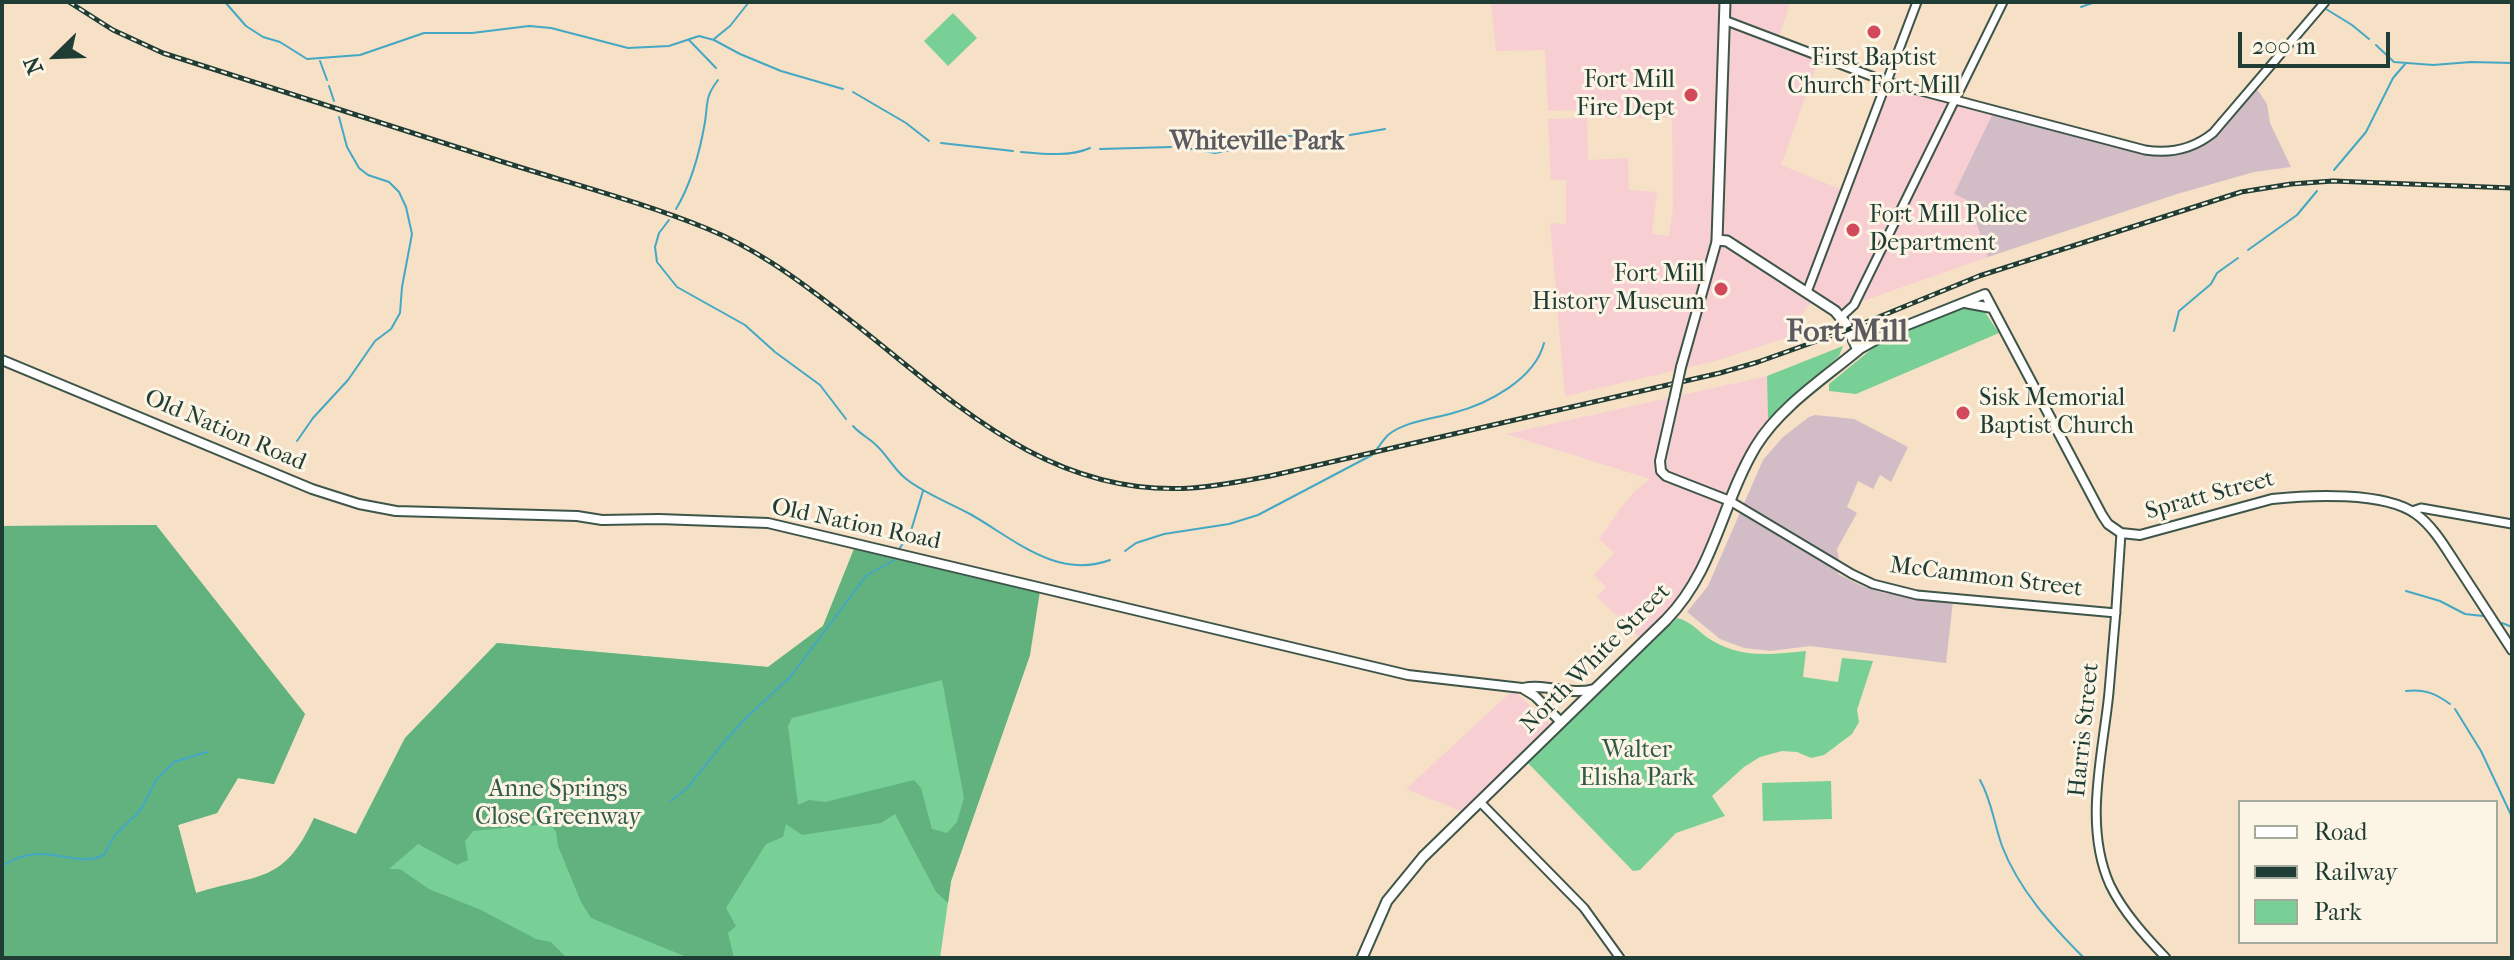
<!DOCTYPE html>
<style>
body{margin:0}
#map{position:relative;width:2514px;height:960px;overflow:hidden;background:#f6e0c6;font-family:"IM FELL French Canon",serif}
canvas{display:block}
.frame{position:absolute;inset:0;border:4px solid #1f3d34;pointer-events:none}
.legend{position:absolute;left:2238px;top:800px;width:260px;height:144px;box-sizing:border-box;background:#fcf5e5;border:2px solid #a4ab9e;margin:0;padding:10px 14px;list-style:none;font-size:24px;color:#1f3d34}
.legend li{display:flex;align-items:center;gap:16px;height:40px}
.legend b{width:40px;border:2px solid #a4ab9e}
.north{position:absolute;left:16px;top:16px;width:80px;height:80px;-webkit-text-stroke:6px #fcf5e5;paint-order:stroke;rotate:247deg;font-size:22px;font-weight:700;line-height:32px;text-align:center;color:#1f3d34}
.north::after{content:'';display:block;margin:auto;width:28px;height:36px;background:#1f3d34;clip-path:polygon(50% 0,100% 100%,50% 72%,0 100%)}
.scale{position:absolute;left:2238px;top:32px;width:152px;height:36px;box-sizing:border-box;border:4px solid #1f3d34;border-top:0;padding-left:10px;font-size:24px;line-height:28px;white-space:nowrap;color:#1f3d34;-webkit-text-stroke:6px #fcf5e5;paint-order:stroke}
</style>
<div id="map">
<canvas width="2514" height="960"></canvas>
<div class="frame"></div>
<ul class="legend">
<li><b style="height:10px;background:#fff"></b>Road</li>
<li><b style="height:10px;background:#1f3d34"></b>Railway</li>
<li><b style="height:22px;background:#78d096"></b>Park</li>
</ul>
<div class="north">N</div>
<div class="scale">200 m</div>
</div>
<script>
const c = document.querySelector('canvas').getContext('2d');
c.lineJoin = 'round';
function paint(path, color) { c.fillStyle = color; c.fill(path, 'evenodd'); }
function strokePath(path, color, width, dash) { c.strokeStyle = color; c.lineWidth = width; c.lineCap = dash ? 'butt' : 'round'; c.setLineDash(dash || []); c.stroke(path); }
function write(font, color, halo, rows, align = 'center') {
  c.font = font + ' "IM FELL French Canon",serif'; c.lineWidth = 6; c.setLineDash([]); c.textBaseline = 'middle'; c.strokeStyle = halo; c.fillStyle = color; for (const [text, x, y, turn = 0] of rows) {
    c.save(); c.translate(x, y); c.rotate((+turn || 0) * Math.PI / 180); c.textAlign = isNaN(turn) ? turn : align; if (halo) c.strokeText(text, 0, 0); c.fillText(text, 0, 0); c.restore();
  }
}
paint(new Path2D(`
 M1491,2H1790L1778,40L1820,56L1781,165L1845,191L1886,82L1994,111L1969,201L1988,257L1854,304L1841,316L1832,308L1825,312L1811,302L1786,338L1712,362L1565,396L1550,223L1566,224V180H1551L1548,119L1587,118L1588,160L1628,158L1629,190L1657,192L1652,234L1669,236L1673,208L1672,118H1589L1588,110L1548,111L1545,50L1496,51Z
 M1767,376L1768,419L1750,444L1695,574L1673,605L1640,638L1597,597L1606,587L1594,575L1614,553L1599,539L1623,505L1637,489L1650,479L1506,434Z
 M1513,690L1551,724L1463,812L1406,789Z`), '#f7cfd2');
paint(new Path2D(`
 M2255,86L2267,104L2270,123L2291,167L2254,172L2177,194L1988,257L1969,201L1954,194L1994,111L2144,150L2198,144Z
 M1815,415L1854,419L1908,447L1891,482L1880,475L1873,489L1858,481L1847,507L1857,513L1837,549L1840,567L1838,574L1862,586L1884,593L1953,601L1946,663L1810,646L1771,651L1744,648L1720,639L1687,612L1708,586L1763,460L1783,437L1809,417Z`), '#d2bdc6');
paint(new Path2D(`
 M953,13L977,38L948,66L924,41Z
 M1974,307L1984,311L1999,333L1856,394L1829,391V384L1884,339L1961,309Z
 M1843,346L1839,356L1768,419L1767,376Z
 M156,525L305,714L274,784L238,778L217,813L178,825L196,893C207,890 218,890 228,887C277,874 293,864 314,818L356,834L405,738L497,643L768,667L823,626L854,549L1030,655L951,881L940,958H2V526Z
 M1677,618C1692,621 1700,634 1713,641C1743,659 1773,654 1806,651L1803,677L1838,682L1842,658L1873,661L1857,710L1859,722L1852,734L1824,755L1811,758L1797,752L1782,751L1760,757L1744,767L1712,796L1725,816L1676,833L1640,870L1633,871L1528,763Z
 M1831,781L1832,819L1763,821L1762,783Z`), '#78d096');
paint(new Path2D(`
 M156,525L305,714L274,784L238,778L217,813L178,825L196,893C259,873 283,885 314,818L356,834L405,738L497,643L768,667L823,626L854,549L1040,591L1030,655L951,881L948,903L936,892L895,814L881,823L802,835L786,824L783,837L766,844L726,908L736,926L728,933L734,958H689L591,918L581,902L558,846L556,832L550,824L473,831L465,841L468,860L457,865L418,844L389,869H400L429,889L481,910L536,939L551,942L567,958H2V526ZM942,680L964,798L957,822L947,833L932,829L921,788L914,780L825,802L809,800L798,805L788,726L792,718Z`), '#62b27f');
strokePath(new Path2D(`
 M225,2L246,26L263,37L280,42L307,59L360,55L424,33H472L529,26L551,28L628,48L669,46L699,36L714,40L740,54L781,71L843,89
 M2245,2L2291,3
 M2312,2L2317,3
 M2081,7L2095,2
 M2326,9L2352,25L2369,39
 M714,39L730,26L749,2
 M689,40L716,68
 M2376,45L2394,62L2433,65L2471,62L2512,63
 M320,61L327,80
 M329,86L334,101
 M853,92L906,123L929,141
 M1350,135L1385,129
 M941,143L1013,151
 M1260,144L1289,136H1342
 M1180,147L1215,153L1252,146
 M1100,149L1171,147
 M1021,152C1043,154 1070,157 1090,148
 M2334,170L2366,132L2393,78L2406,63
 M676,209C691,184 700,151 705,122C708,102 705,97 718,80
 M669,220L659,233L655,247L657,262L677,287L745,325L775,352L820,385L846,419
 M2248,250L2297,215L2317,191
 M2174,331L2179,311L2211,284L2217,273L2238,258
 M853,426C860,434 869,438 876,445C887,455 893,468 905,478C923,493 948,502 970,514C1013,538 1056,580 1110,560
 M297,441L313,418L348,380L375,341L391,329L400,313L402,287L412,234L406,207L399,192L389,182L368,175L359,168L347,147L339,117
 M1376,450C1380,445 1384,439 1388,435C1405,421 1433,419 1453,413C1488,404 1535,379 1544,343
 M899,549L910,534L923,491
 M1125,551L1136,543L1164,534L1229,524L1258,515L1372,455
 M2406,591L2440,601L2465,614L2483,616
 M2502,623L2512,627
 M2406,691C2424,689 2435,693 2450,704
 M2455,709L2481,751L2512,817
 M1980,780C1992,801 1994,824 2002,846C2019,890 2051,925 2084,958
 M671,801L688,787L723,743L747,717L791,676L866,576L894,560
 M2,866C45,838 73,870 104,855L115,835L140,811L156,780L174,762L207,752`), '#44a8c4', 2);
const tertiary = new Path2D(`
 M1724,20L1887,82L2145,150C2170,154 2193,149 2213,133L2325,2
 M1807,292L1917,2
 M1841,317L1854,305L2003,2
 M1730,501L1852,574L1873,584L1917,595L2116,613
 M2412,511L2421,508L2512,524
 M2121,533C2118,586 2114,639 2109,692C2103,754 2083,825 2110,885C2123,912 2146,937 2166,958
 M1480,802L1584,908L1620,958`);
const secondary = new Path2D(`
 M1965,303L1992,308
 M1858,350L1890,332L1985,294L2102,515L2108,524L2121,533L2140,535L2272,499C2309,495 2384,491 2416,514C2434,527 2446,549 2458,567C2476,595 2494,622 2512,650
 M2,360L312,489L359,504L396,511L577,516L602,520L659,519L768,523L1408,675L1522,688L1535,696L1560,721
 M1681,367L1717,240
 M1675,395L1660,461L1661,471L1666,476L1730,501
 M1523,688C1547,683 1570,696 1594,689`);
const primary = new Path2D(`
 M1362,958L1387,901L1423,857L1666,620C1715,570 1721,504 1756,446C1780,407 1823,379 1858,350L1846,324L1835,311L1727,241L1717,240L1725,2`);
strokePath(tertiary, '#3f554a', 11);
strokePath(secondary, '#3f554a', 12);
strokePath(primary, '#3f554a', 13);
strokePath(tertiary, '#fff', 7);
strokePath(secondary, '#fff', 8);
strokePath(primary, '#fff', 9);
const rail = new Path2D(`
 M69,2L113,30L163,53C274,88 384,124 494,159C565,182 639,201 708,229C754,248 793,276 832,306C943,390 1040,498 1192,488C1218,486 1244,481 1270,476L1720,373L1758,362L1842,332L1979,276L2241,192L2291,184L2333,181L2512,188`);
strokePath(rail, '#1f3d34', 5);
strokePath(rail, '#fcf5e5', 2, [6]);
const secondaryBridge = new Path2D(`
 M1675,395L1681,367`);
strokePath(secondaryBridge, '#3f554a', 12, []);
strokePath(secondaryBridge, '#fff', 8);
for (const [x, y, r, color] of [
 [1874,32,8,"#d1495b"],
 [1691,95,8,"#d1495b"],
 [1853,230,8,"#d1495b"],
 [1721,289,8,"#d1495b"],
 [1963,413,8,"#d1495b"]
]) { const dot = new Path2D(); dot.arc(x, y, r, 0, 2 * Math.PI); c.fillStyle = color; c.fill(dot); strokePath(dot, '#fcf5e5', 3); }
write('24px', '#1f3d34', '#fcf5e5', [
 ["First Baptist",1874,59,"center"],
 ["Church Fort Mill",1874,87,"center"],
 ["Fort Mill",1675,81],
 ["Fire Dept",1675,109],
 ["Fort Mill Police",1869,216,"left"],
 ["Department",1869,244,"left"],
 ["Fort Mill",1705,275],
 ["History Museum",1705,303],
 ["Sisk Memorial",1979,399,"left"],
 ["Baptist Church",1979,427,"left"]
], 'right');
write('24px', '#1f3d34', '#fcf5e5', [
 ["Old Nation Road",225,431,23],
 ["Spratt Street",2210,496,-15],
 ["Old Nation Road",856,525,12],
 ["McCammon Street",1986,578,7],
 ["North White Street",1596,659,-45],
 ["Harris Street",2085,730,-84]
]);
write('24px', '#315a48', '#fcf5e5', [
 ["Walter",1637,751],
 ["Elisha Park",1637,779],
 ["Anne Springs",558,790],
 ["Close Greenway",558,818]
]);
write('bold 26px', '#5b5b5f', '#fcf5e5', [
 ["Whiteville Park",1257,143]
]);
write('bold 32px', '#5b5b5f', '#fcf5e5', [
 ["Fort Mill",1847,333]
]);
</script>
